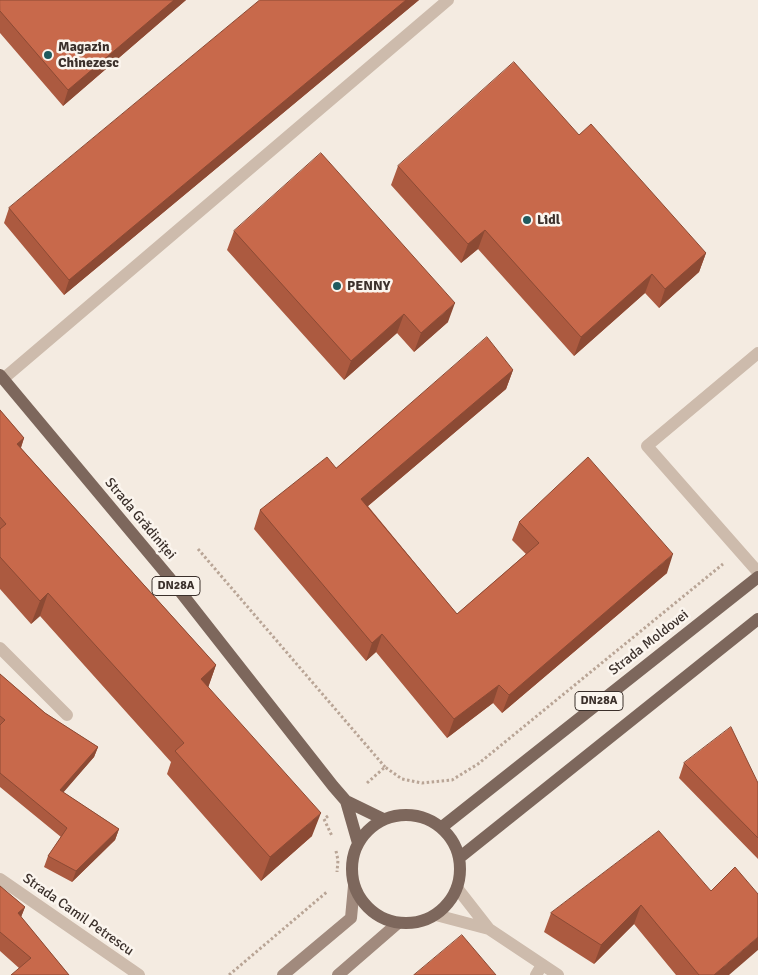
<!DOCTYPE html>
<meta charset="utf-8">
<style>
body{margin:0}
canvas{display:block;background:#f4ebe1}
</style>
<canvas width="758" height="975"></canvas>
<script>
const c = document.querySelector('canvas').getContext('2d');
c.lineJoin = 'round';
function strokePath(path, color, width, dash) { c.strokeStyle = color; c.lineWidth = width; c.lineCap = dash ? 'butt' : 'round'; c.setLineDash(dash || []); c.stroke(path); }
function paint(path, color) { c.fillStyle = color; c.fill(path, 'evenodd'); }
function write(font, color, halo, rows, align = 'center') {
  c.font = font + ' Signika,sans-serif'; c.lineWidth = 5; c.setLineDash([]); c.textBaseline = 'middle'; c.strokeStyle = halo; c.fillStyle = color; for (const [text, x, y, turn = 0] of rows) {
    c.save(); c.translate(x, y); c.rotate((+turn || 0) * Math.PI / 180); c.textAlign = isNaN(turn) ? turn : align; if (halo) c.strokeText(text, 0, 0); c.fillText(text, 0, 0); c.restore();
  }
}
strokePath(new Path2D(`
 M198,549L385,767
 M367,783L385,767L402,779L422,783L452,780L478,764L723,564
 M328,816L324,819L332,836
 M336,851L338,860L337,872
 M229,975L328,891`), '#b9a596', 3, [2.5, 2.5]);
strokePath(new Path2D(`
 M758,353L647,446L758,572
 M3,379L448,0`), '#cdbbac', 12);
strokePath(new Path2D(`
 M0,648L67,715
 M0,879L139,975
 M536,975L542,965`), '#cdbbac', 12);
strokePath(new Path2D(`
 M436,915L489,929L457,888
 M489,929L558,975`), '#cdbbac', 12);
strokePath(new Path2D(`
 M283,975L351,918L354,886
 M338,975L398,923`), '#a18a7d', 12);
strokePath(new Path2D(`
 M0,375L168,576L333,786L346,801L383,819
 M346,801L358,843
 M352 869a54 54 0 1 1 108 0a54 54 0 1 1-108 0Z
 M442,827L758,577
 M459,858L758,619`), '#7d675c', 12);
paint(new Path2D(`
 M0,0H186L63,106L0,33Z
 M260,0H419L64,295L4,223L9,208Z
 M579,135L706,253L699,272L659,308L645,293L574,356L478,249L461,263L391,185L398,166Z
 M234,231L448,322L414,352L397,333L344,380L227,250Z
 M513,370L506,389L368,506L457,614L526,554L512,540L519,522L667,573L502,713L493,703L447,738L376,652L366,661L254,529L260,510L336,468Z
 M0,410L24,438L21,448L216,665L208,687L312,836L261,881L167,774L171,762L40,616L31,624L0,589Z
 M0,674L45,713L98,747L94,757L63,792L119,829L115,840L72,882L44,867L48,856L61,837L0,787Z
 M684,763L758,783V859L679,778Z
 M659,831L729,975H676L634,924L594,964L544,932L551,913Z
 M0,886L25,907L21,917L69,975L19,968L0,951Z`), '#ac5a40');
paint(new Path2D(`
 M174,0H186L63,106L68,90Z
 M406,0H419L64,295L69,280Z
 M485,230L478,249L461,263L468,244Z
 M706,253L699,272L659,308L665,289Z
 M652,274L645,293L574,356L581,337Z
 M455,303L448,322L414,352L421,333Z
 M404,314L397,333L344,380L351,361Z
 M513,370L506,389L355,517L361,499Z
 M24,438L16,461L17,444Z
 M673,554L667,573L502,713L509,695Z
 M48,593L40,616L31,624L40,601Z
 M382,634L376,652L366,661L372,643Z
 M216,665L208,688L201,679Z
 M499,685L493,703L447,738L454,719Z
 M98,747L94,757L56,801L60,790Z
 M321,813L312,836L261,881L270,857Z
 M119,829L115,840L72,882L76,871Z
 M641,905L634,924L594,964L601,945Z
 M25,907L19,922L18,913Z
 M758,937V950L729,975H714Z`), '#8c4a34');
const building = new Path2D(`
 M0,0H174L68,90L0,11Z
 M260,0H406L69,280L9,208Z
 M514,62L579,135L591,124L706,253L665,289L652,274L581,337L485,230L468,244L398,166Z
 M321,153L455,303L421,333L404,314L351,361L234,231Z
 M487,337L513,370L361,499L457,614L539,543L519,522L588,457L673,554L509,695L499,685L454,719L382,634L372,643L260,510L327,457L336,468Z
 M0,410L24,438L17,444L216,665L201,679L321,813L270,857L175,751L184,743L48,593L40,601L0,557V529L6,524L0,517Z
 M0,674L45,713L98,747L60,790L119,829L76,871L48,856L67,828L0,773V725L5,720L0,716Z
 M731,727L758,783V838L684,763Z
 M659,831L711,891L735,867L758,894V937L714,975H699L641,905L601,945L551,913Z
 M0,886L25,907L18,913L69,975H11L31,958L0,932Z
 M462,935L496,975H414Z`);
paint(building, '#c8694b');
strokePath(building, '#8c4a34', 1);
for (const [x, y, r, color] of [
 [48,55,5,"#1f5a5e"],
 [527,220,5,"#1f5a5e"],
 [337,286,5,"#1f5a5e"]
]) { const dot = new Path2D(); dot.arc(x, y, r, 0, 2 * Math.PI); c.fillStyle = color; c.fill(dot); strokePath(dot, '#fbf5ee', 2); }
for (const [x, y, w] of [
 [176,586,48],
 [599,701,48]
]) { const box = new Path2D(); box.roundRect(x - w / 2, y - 9.5, w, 19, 4); c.fillStyle = '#fbf5ee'; c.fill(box); strokePath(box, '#3b302b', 1); }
write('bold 12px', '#3b302b', null, [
 ["DN28A",176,586],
 ["DN28A",599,701]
]);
write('bold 14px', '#3b302b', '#fbf5ee', [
 ["Magazin",58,47],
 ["Chinezesc",58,63],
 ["Lidl",537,220],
 ["PENNY",347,286]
], 'left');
write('14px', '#3b302b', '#fbf5ee', [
 ["Strada Grădiniței",140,519,50],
 ["Strada Moldovei",649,643,-38],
 ["Strada Camil Petrescu",78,915,35]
]);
</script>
